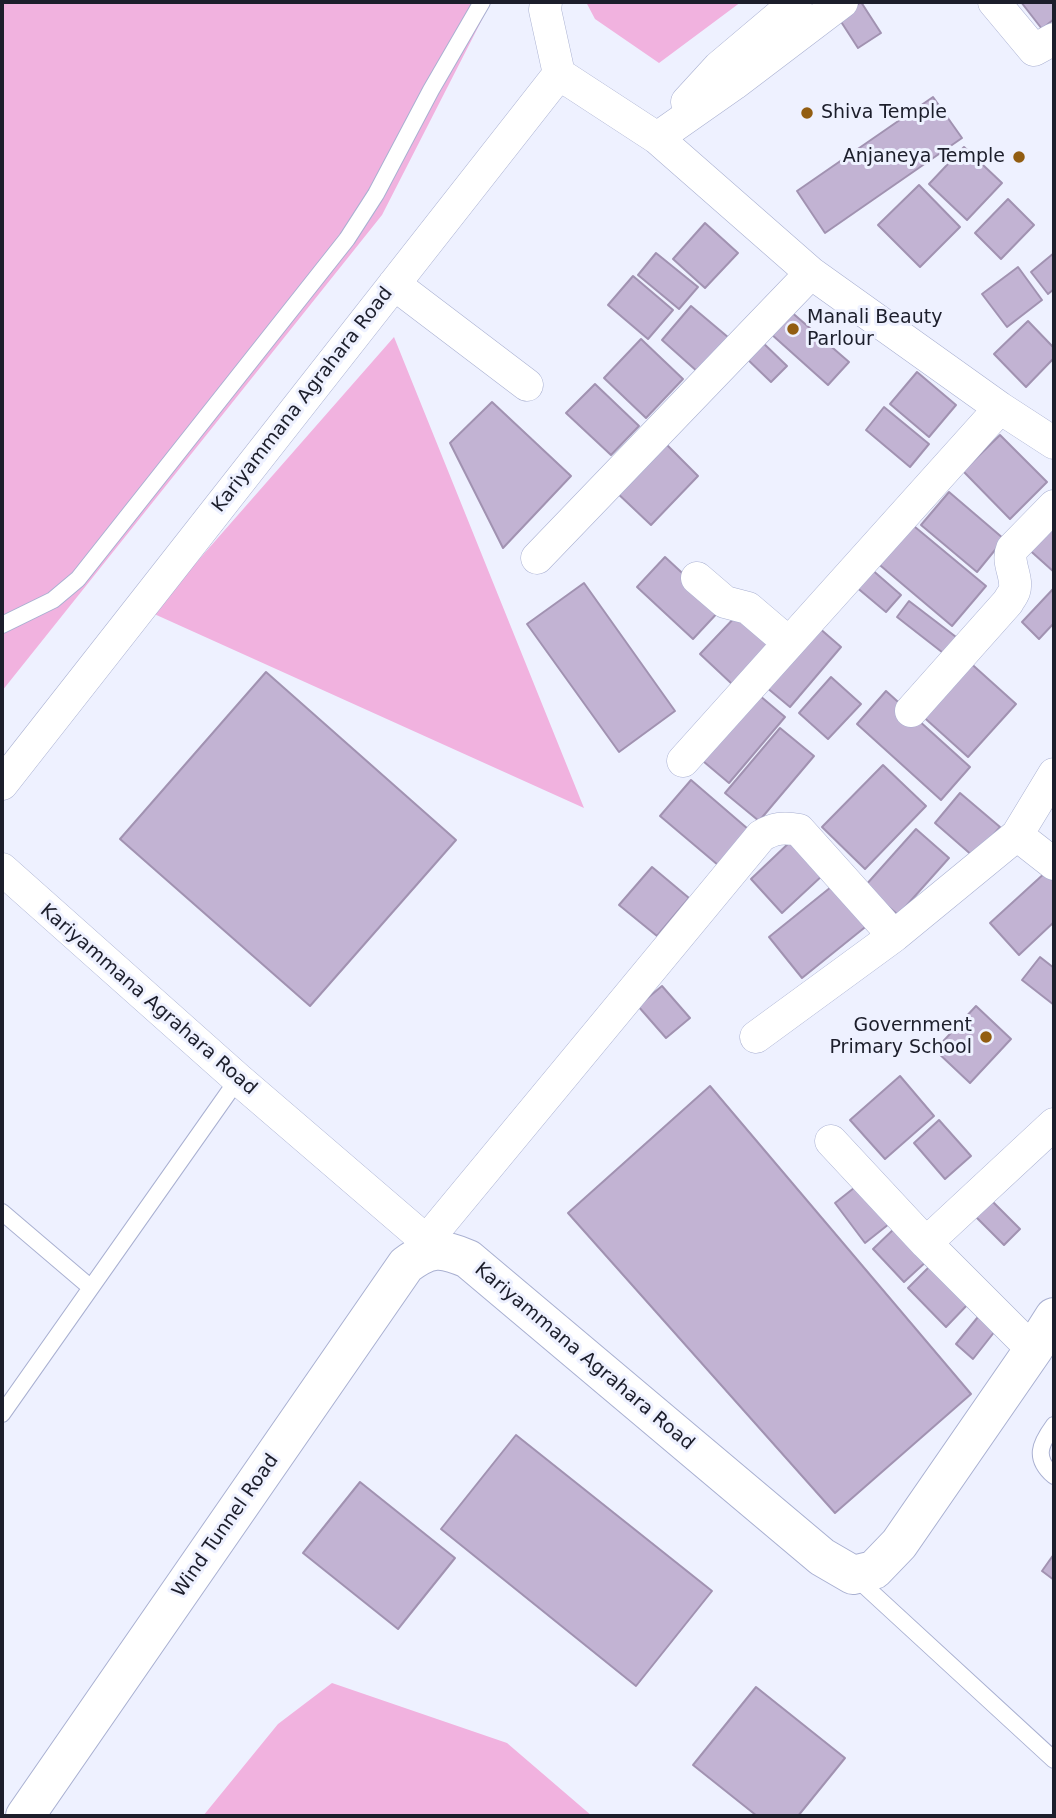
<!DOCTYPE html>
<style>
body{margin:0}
#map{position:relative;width:1056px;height:1818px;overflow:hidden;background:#eef1ff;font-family:"DejaVu Sans",sans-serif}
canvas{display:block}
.frame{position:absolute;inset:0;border:4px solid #1c1e2b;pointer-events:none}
</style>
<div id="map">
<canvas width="1056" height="1818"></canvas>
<div class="frame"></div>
</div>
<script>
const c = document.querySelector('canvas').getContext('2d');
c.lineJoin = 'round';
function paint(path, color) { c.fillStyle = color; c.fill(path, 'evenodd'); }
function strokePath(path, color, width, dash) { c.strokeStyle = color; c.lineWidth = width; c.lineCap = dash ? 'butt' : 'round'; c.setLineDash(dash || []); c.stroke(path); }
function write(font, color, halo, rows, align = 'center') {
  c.font = font + ' "DejaVu Sans",sans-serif'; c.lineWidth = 6; c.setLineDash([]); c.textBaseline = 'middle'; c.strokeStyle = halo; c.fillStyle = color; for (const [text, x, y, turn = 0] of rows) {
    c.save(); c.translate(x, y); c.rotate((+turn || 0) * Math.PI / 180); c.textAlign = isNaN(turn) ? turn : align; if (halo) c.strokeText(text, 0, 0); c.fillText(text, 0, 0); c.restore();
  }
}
paint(new Path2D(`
 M2,2H491L382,215L2,691Z
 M586,2H741L659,63L595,19Z
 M394,337L584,808L152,613Z
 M332,1683L507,1743L592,1816H203L278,1724Z`), '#f1b2df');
const building = new Path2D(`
 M861,2L881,33L858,48L838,17Z
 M1021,2H1054V19L1042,29Z
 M933,97L962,138L825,233L797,191Z
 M964,147L1002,183L967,220L929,184Z
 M919,185L960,227L920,267L878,225Z
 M1008,199L1034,225L1001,259L975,233Z
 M705,223L738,253L705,288L673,259Z
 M656,253L698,287L679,309L638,275Z
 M1054,253V289L1048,294L1031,272Z
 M1018,267L1042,300L1007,327L982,294Z
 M633,276L673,310L648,339L608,305Z
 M691,306L729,338L699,373L662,340Z
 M789,310L849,362L828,385L770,333Z
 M1028,321L1054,348V358L1026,387L994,354Z
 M641,339L683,379L646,418L604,378Z
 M759,339L787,366L771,382L743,355Z
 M917,372L956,405L929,437L890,404Z
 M595,384L639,426L611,455L566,413Z
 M492,402L571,476L503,548L450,443Z
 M884,407L929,444L910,467L866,430Z
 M1000,435L1047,482L1010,519L963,471Z
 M662,440L698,476L651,525L614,490Z
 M949,492L1004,539L977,572L921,525Z
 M1054,513V572L1025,546Z
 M909,522L986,586L952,626L875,561Z
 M665,557L721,609L693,639L637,587Z
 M870,568L901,595L886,612L855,586Z
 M584,583L675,711L619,752L527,624Z
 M1054,588V623L1039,639L1022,622Z
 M909,601L960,640L947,656L897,617Z
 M739,613L771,642L732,684L700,654Z
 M818,627L841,647L790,707L766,687Z
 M966,659L1016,704L968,757L918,712Z
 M266,672L456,840L310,1006L120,839Z
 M831,677L861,704L828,739L799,713Z
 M753,690L785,717L729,783L697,756Z
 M886,691L970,767L941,800L857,724Z
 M780,728L814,756L759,821L725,793Z
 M883,765L926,806L865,869L822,827Z
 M691,780L748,829L718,865L660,816Z
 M960,793L1000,827L974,857L935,823Z
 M916,829L949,858L898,915L865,886Z
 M792,840L824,874L782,913L751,879Z
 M652,867L689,898L657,936L619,905Z
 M1047,871L1054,880V922L1019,955L990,923Z
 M836,883L869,924L802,978L769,937Z
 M1040,957L1054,968V1005L1022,980Z
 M662,986L690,1018L666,1038L638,1006Z
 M976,1006L1011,1039L970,1083L935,1050Z
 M900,1076L934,1116L885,1159L850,1120Z
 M710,1086L971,1394L835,1513L568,1213Z
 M939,1120L971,1156L945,1179L914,1143Z
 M859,1184L889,1224L865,1243L835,1203Z
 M986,1195L1020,1229L1004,1245L970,1211Z
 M896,1227L928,1260L904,1282L873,1249Z
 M934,1262L971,1301L946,1327L908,1288Z
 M982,1312L999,1326L973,1359L956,1344Z
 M516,1435L712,1591L636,1686L441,1529Z
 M360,1482L455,1558L398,1629L303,1553Z
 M1054,1554V1580L1042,1571Z
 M756,1687L845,1758L798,1816H757L693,1765Z`);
paint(building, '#c2b3d3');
strokePath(building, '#a192b1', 2);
const service = new Path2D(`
 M2,625L53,600L78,579L347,239L376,194L431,90L482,2
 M2,1212L90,1287
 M2,1414L238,1079
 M1054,1425C1040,1444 1033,1458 1054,1476
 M855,1577L1054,1760`);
const minor = new Path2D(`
 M994,2L1034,50L1054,39
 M559,74L657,138L811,273L1000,408L1054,443
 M687,102L719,67L796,2
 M657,138L734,84L842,2
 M394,284L527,385
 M537,558L811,273
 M697,578L725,602L748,608L789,643
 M911,711L1008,602C1008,601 1014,593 1014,592C1019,578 1006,563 1012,549L1054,506
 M683,761L1000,408
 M2,784L559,74L545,10L546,2
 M1017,835L1054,864
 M2,869L238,1079L437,1250
 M756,1037L894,936L1017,835L1054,774
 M831,1141L926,1243L1033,1350
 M427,1240L761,836C774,828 784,827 799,830L894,936
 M926,1243L1054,1124`);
const tertiary = new Path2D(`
 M25,1816L406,1265C430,1247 441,1247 468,1259L822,1557L853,1575L874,1570L899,1544L1033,1350L1054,1317`);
strokePath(service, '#a9b0d1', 18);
strokePath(minor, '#a9b0d1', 33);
strokePath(tertiary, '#a9b0d1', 40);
strokePath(service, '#fff', 16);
strokePath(minor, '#fff', 32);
strokePath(tertiary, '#fff', 38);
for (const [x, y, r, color] of [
 [807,113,7,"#925d11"],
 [1019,157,7,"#925d11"],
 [793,329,7,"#925d11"],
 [986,1037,7,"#925d11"]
]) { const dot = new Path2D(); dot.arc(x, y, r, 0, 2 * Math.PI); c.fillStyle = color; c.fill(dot); strokePath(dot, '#eef1ff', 2.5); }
write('19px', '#1c1e2b', '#eef1ff', [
 ["Shiva Temple",821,113],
 ["Anjaneya Temple",1005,157,"right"],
 ["Manali Beauty",807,318],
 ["Parlour",807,340],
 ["Government",972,1026,"right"],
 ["Primary School",972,1048,"right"]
], 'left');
write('19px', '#1c1e2b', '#eef1ff', [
 ["Kariyammana Agrahara Road",303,400,-52],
 ["Kariyammana Agrahara Road",148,1000,41],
 ["Kariyammana Agrahara Road",584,1357,40],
 ["Wind Tunnel Road",226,1526,-55]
]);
</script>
